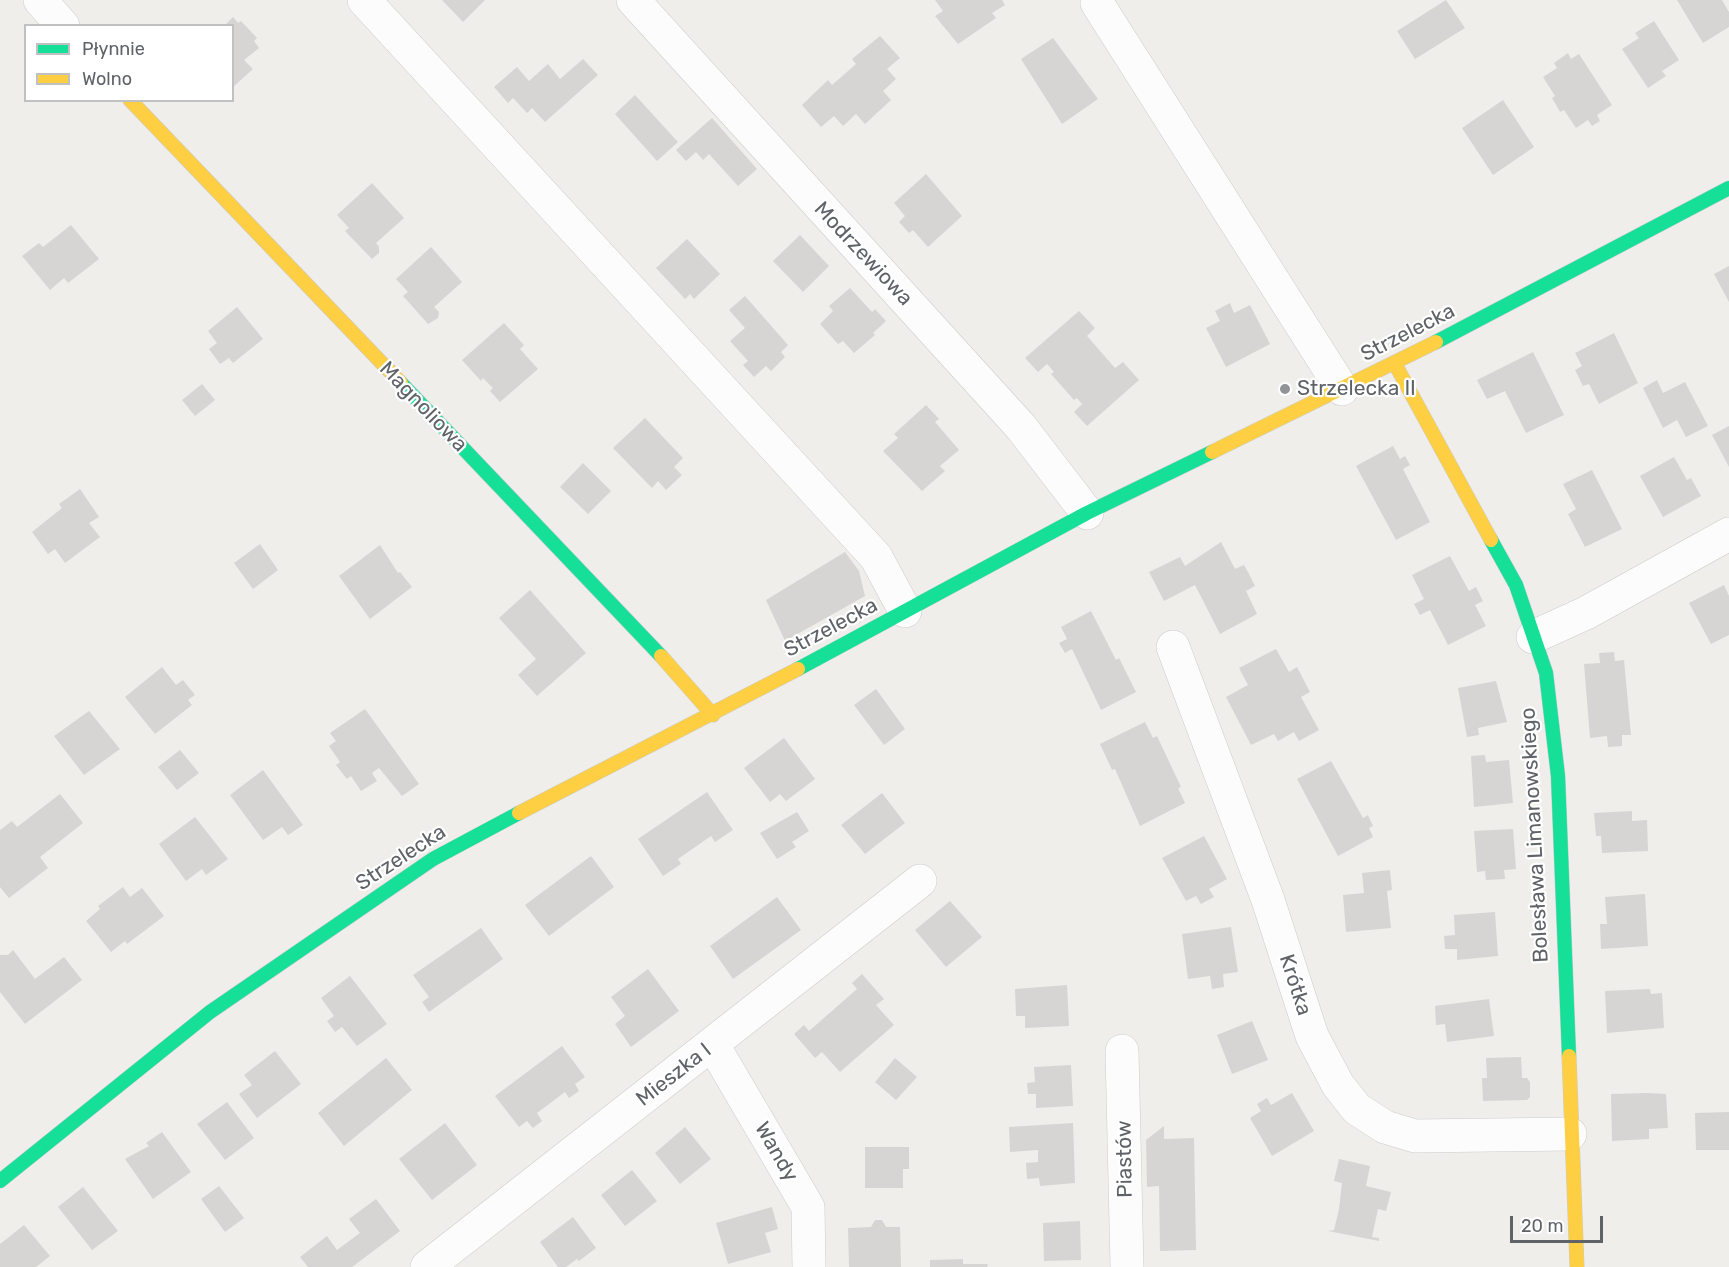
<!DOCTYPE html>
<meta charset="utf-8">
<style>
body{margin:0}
#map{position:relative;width:1729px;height:1267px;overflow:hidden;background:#efeeea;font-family:Rubik,sans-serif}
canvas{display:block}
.legend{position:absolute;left:24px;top:24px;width:210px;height:78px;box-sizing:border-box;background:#fff;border:2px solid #bfc1c3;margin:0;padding:8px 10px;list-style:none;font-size:18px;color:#5f6368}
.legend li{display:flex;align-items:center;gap:12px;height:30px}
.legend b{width:30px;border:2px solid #bfc1c3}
.scale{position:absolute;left:1510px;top:1216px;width:93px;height:27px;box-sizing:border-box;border:3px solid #5f6368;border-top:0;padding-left:8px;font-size:18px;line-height:21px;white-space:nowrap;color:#5f6368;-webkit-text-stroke:4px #fff;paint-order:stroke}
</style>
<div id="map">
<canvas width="1729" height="1267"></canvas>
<ul class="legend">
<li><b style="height:8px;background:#16e098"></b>Płynnie</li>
<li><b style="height:8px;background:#ffcf43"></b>Wolno</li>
</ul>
<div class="scale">20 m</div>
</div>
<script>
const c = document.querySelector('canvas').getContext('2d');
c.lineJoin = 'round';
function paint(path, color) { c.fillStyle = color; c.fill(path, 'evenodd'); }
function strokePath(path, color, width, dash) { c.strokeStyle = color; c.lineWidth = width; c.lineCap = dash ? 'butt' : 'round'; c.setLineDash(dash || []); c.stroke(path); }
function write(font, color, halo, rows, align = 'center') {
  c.font = font + ' Rubik,sans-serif'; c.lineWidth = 4.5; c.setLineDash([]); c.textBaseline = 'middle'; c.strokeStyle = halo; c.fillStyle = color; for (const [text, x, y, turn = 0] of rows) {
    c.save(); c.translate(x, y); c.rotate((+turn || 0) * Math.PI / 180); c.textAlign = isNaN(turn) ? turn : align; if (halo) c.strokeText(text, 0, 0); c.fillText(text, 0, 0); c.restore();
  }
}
paint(new Path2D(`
 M442,0H485L463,22Z
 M935,0H1002L1005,5L992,13L996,18L958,44L935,16L943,11Z
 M1446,0L1465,28L1415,59L1397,31Z
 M1677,0H1722L1729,12V27L1703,43Z
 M233,17L238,23L241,21L257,38L254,41L259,48L244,60L253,69L232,88V26H224Z
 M1654,21L1679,60L1662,71L1666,76L1648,88L1622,49L1639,38L1635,33Z
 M880,36L900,58L887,69L896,79L883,91L891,100L865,124L856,114L843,126L834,116L821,127L802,105L828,80L832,85L856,64L852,59Z
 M1053,38L1098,99L1062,124L1021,59Z
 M1568,53L1571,59L1579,54L1612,105L1597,115L1600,121L1592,126L1588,120L1576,128L1564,110L1560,112L1552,98L1555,96L1543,77L1557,68L1554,63Z
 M583,59L598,75L545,122L532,108L527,113L513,98L508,103L494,87L517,67L529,81L548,64L560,79Z
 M635,95L678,142L657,161L615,114Z
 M1503,100L1534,147L1493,175L1462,128Z
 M712,118L757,169L738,186L709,154L703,160L696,152L686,161L676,150Z
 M926,174L962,216L928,247L913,230L909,233L899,222L905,216L894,203Z
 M372,183L404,218L376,243L379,247V253L372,259L345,231L349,228L337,215Z
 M71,225L99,259L68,283L64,278L50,290L22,256L39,243L43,247Z
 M800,235L829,266L803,292L773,261Z
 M687,239L720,274L694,299L690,294L685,299L656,268Z
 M431,247L462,282L434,307L439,312L438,318L428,324L403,296L408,292L396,279Z
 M1729,266V302L1714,274Z
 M850,288L872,312L875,309L886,321L873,333L875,335L854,353L843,341L838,344L820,324L833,311L829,306Z
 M745,296L788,345L781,352L785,357L771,371L766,366L754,377L743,365L748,361L730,341L745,328L729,310Z
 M1230,303L1234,313L1250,305L1270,344L1226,367L1206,328L1220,321L1215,311Z
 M237,307L263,339L233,363L229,358L220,364L209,349L217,343L208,331Z
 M1079,311L1095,328L1087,336L1115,368L1123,362L1139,380L1087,426L1074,412L1082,404L1077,398L1074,400L1051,374L1054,372L1047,364L1038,372L1025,358Z
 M504,323L524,345L520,349L538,369L500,402L490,391L493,388L483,378L481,381L462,360Z
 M1614,333L1638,383L1599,404L1589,384L1583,386L1575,370L1582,366L1575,353Z
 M1533,352L1564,415L1526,433L1505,391L1487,399L1477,380Z
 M1657,380L1663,393L1685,382L1708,426L1686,437L1677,420L1663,428L1643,388Z
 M202,384L215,400L195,416L182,400Z
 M926,405L939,419L935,422L959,450L940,466L945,471L922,491L883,451L898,438L894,434Z
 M645,418L683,458L674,467L682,475L666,490L658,481L652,488L613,448Z
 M1729,426V467L1712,435Z
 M1393,446L1400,459L1405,456L1410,465L1403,469L1430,522L1396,540L1356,466Z
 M1674,457L1687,480L1691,478L1701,496L1663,517L1640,476Z
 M583,463L611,491L588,514L560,487Z
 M1592,470L1622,529L1585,547L1568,514L1576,509L1563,484Z
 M80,489L99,517L89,523L100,537L65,563L55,549L48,554L32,532L62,508L59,504Z
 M1221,542L1235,569L1244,565L1249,574L1255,586L1246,591L1257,614L1220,634L1195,585L1164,601L1149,572L1180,557L1185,566Z
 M260,544L278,570L253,589L234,563Z
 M380,545L398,573L400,572L412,587L370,619L339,576Z
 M845,552L859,571L865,596L785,641L766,600Z
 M1450,556L1469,591L1476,587L1483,601L1475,605L1486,626L1448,645L1430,610L1420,615L1414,604L1424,599L1412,575Z
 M1724,585L1729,596V635L1711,644L1689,603Z
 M530,590L586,653L537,696L518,675L536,659L499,618Z
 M1091,611L1116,660L1119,658L1136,692L1101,710L1072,649L1065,653L1059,643L1067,639L1061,627Z
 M1276,649L1289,672L1297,667L1310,692L1301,697L1319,730L1299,741L1294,732L1278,741L1274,734L1251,745L1226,697L1248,685L1239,668Z
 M1614,652L1615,661L1624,660L1631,735H1622V746L1608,747L1607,736L1590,738L1584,664L1600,663L1599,653Z
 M162,667L176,685L183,680L195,695L188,700L192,705L155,734L125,697Z
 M1496,681L1507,722L1478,728L1479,735L1467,737L1458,688Z
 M876,689L905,729L884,745L854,705Z
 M365,709L419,784L402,796L379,768L372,773L377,781L361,791L351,776L347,779L336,765L340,762L329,746L336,741L330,733Z
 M89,711L120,749L84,775L54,736Z
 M1145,722L1153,738L1157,736L1181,787L1178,788L1185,803L1140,826L1115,769L1112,770L1100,744Z
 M784,738L815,779L786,801L780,794L770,802L744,768Z
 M180,750L199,773L177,790L158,767Z
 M1485,755L1486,762L1509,760L1513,803L1474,807L1471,756Z
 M1331,761L1363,818L1368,815L1373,826L1369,828L1373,837L1338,856L1297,779Z
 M263,770L303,825L288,835L282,827L263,840L230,795Z
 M707,792L733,830L715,842L711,836L678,859L681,864L663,876L638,839Z
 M882,793L905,823L865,854L841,825Z
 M60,794L83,823L40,857L48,868L9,898L0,887V830L12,821L17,827Z
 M1632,811V821L1647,820L1648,851L1602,853L1601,836H1596L1594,813Z
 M797,812L809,831L792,842L796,847L777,859L760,833Z
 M195,817L228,859L206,875L202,869L186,881L159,844Z
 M1513,829L1516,869L1504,870L1505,879L1486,880L1485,871L1477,872L1474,831Z
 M1204,836L1227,879L1209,889L1214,897L1201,904L1196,896L1186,901L1162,858Z
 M591,856L614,887L549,936L525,905Z
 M1390,870L1392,890L1387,891L1391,928L1346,932L1343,895L1364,893L1362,873Z
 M123,887L130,897L142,888L164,916L127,944L125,941L111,952L86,921L100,909L98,906Z
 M1645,894L1648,946L1601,949L1600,924H1607L1605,897Z
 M777,897L801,930L733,979L710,946Z
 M950,901L982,937L946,967L915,930Z
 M1495,912L1498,956L1457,960V949H1445L1444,936L1455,935L1454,915Z
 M1231,927L1238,972L1223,974L1224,987L1212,989L1210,976L1188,979L1182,934Z
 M481,928L503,959L429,1012L422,1002L429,997L413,975Z
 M13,950L35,979L64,957L82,980L25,1024L0,992V955H8Z
 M648,969L679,1011L631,1047L615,1024L625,1016L611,997Z
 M862,974L884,999L876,1005L894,1025L840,1072L822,1052L815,1058L794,1034L804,1025L809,1031L857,989L852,983Z
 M350,976L387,1024L357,1046L342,1027L335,1032L327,1021L334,1016L321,998Z
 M1067,985L1069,1026L1025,1028V1016H1016L1015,989Z
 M1650,989L1651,994L1662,993L1664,1028L1607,1033L1605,991Z
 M1489,999L1494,1036L1447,1042L1445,1024L1436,1025L1435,1006Z
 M1252,1021L1268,1060L1232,1074L1217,1035Z
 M562,1046L585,1077L575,1084L579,1091L569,1098L565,1092L537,1113L542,1121L533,1128L527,1121L519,1127L495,1096Z
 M275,1051L301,1084L257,1118L239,1094L252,1085L244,1075Z
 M1521,1057L1522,1078H1527L1530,1082V1097L1527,1100L1483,1101L1482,1078H1487L1486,1058Z
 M386,1058L412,1090L344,1146L318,1113Z
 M895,1058L917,1077L896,1100L875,1082Z
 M1071,1065L1073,1106L1036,1108V1094H1028L1027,1083L1035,1082L1034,1067Z
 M1292,1093L1314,1131L1272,1156L1250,1118L1261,1111L1257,1104L1267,1098L1271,1105Z
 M1648,1093L1666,1094L1668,1128L1649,1129V1139L1612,1141L1611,1094Z
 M227,1102L254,1138L225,1160L197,1124Z
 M1729,1112V1150H1696L1695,1113Z
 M445,1123L477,1165L432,1200L399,1159Z
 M1073,1123L1075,1183L1040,1186L1039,1178L1027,1179L1026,1163L1038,1162V1150L1010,1152L1009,1127Z
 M1164,1126V1139L1194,1138L1196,1250L1160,1251L1159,1186L1147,1187L1146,1140Z
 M685,1127L711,1159L680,1184L655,1153Z
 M162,1132L191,1172L153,1199L125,1159L149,1146L146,1143Z
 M865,1147H909V1169H903V1188H865Z
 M1339,1159L1370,1166L1366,1186L1391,1192L1386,1211L1378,1209L1372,1237L1379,1238V1241L1328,1231L1334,1230L1339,1209L1342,1183L1334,1181Z
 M632,1170L657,1201L625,1226L601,1195Z
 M219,1186L244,1218L225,1232L201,1199Z
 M83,1187L118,1231L92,1250L58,1207Z
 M376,1199L400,1231L352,1267H308L300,1257L327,1236L337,1250L360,1233L349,1219Z
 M772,1207L778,1229L765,1233L771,1252L728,1264L716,1223Z
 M573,1217L596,1248L579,1261L577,1259L566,1267H558L540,1242Z
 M875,1220H882L886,1227H900L901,1267H849L848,1228L871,1227Z
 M1080,1221L1081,1260L1044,1261L1043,1223Z
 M24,1225L50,1256L36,1267H0V1244Z
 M963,1259V1264H988L987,1267H930V1260Z`), '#d6d5d3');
const street = new Path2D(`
 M40,0L63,26
 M364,0L876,557L905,611
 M633,0L1021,427L1087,513
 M1097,3L1342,389
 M1533,637L1586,613L1729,534
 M1173,647L1268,900L1312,1036L1338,1085L1357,1109L1385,1127L1415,1136L1570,1134
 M713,1045L808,1207L809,1267
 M1122,1051L1127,1267
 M427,1267L920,881`);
const fast = new Path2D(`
 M1436,342L1729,188
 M401,383L661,656
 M1491,540L1516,585L1546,673L1558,776L1569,1056
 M798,669L1087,513L1212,452
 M0,1181L210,1012L433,859L519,813`);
const slow = new Path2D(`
 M130,100L401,383
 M1395,364L1491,540
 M1212,452L1436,342
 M661,656L713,715
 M519,813L798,669
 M1569,1056L1577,1267`);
strokePath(street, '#cbcccc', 34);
strokePath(fast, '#cacacb', 15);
strokePath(slow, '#cacacb', 15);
strokePath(street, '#fdfcfc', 33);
strokePath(fast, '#16e098', 14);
strokePath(slow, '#ffcf43', 14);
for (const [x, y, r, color] of [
 [1285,389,6,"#919496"]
]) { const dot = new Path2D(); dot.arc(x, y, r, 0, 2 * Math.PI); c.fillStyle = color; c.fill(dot); strokePath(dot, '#fff', 2); }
write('21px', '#5f6368', '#fff', [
 ["Modrzewiowa",863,254,47],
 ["Strzelecka",1408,333,-27],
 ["Magnoliowa",423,407,46],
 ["Strzelecka",831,628,-28],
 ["Bolesława Limanowskiego",1535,835,-93],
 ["Strzelecka",401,858,-33],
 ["Krótka",1295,985,72],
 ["Mieszka I",674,1075,-38],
 ["Wandy",776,1152,60],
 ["Piastów",1125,1159,-91]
]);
write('21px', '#5f6368', '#fff', [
 ["Strzelecka II",1297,389]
], 'left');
</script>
